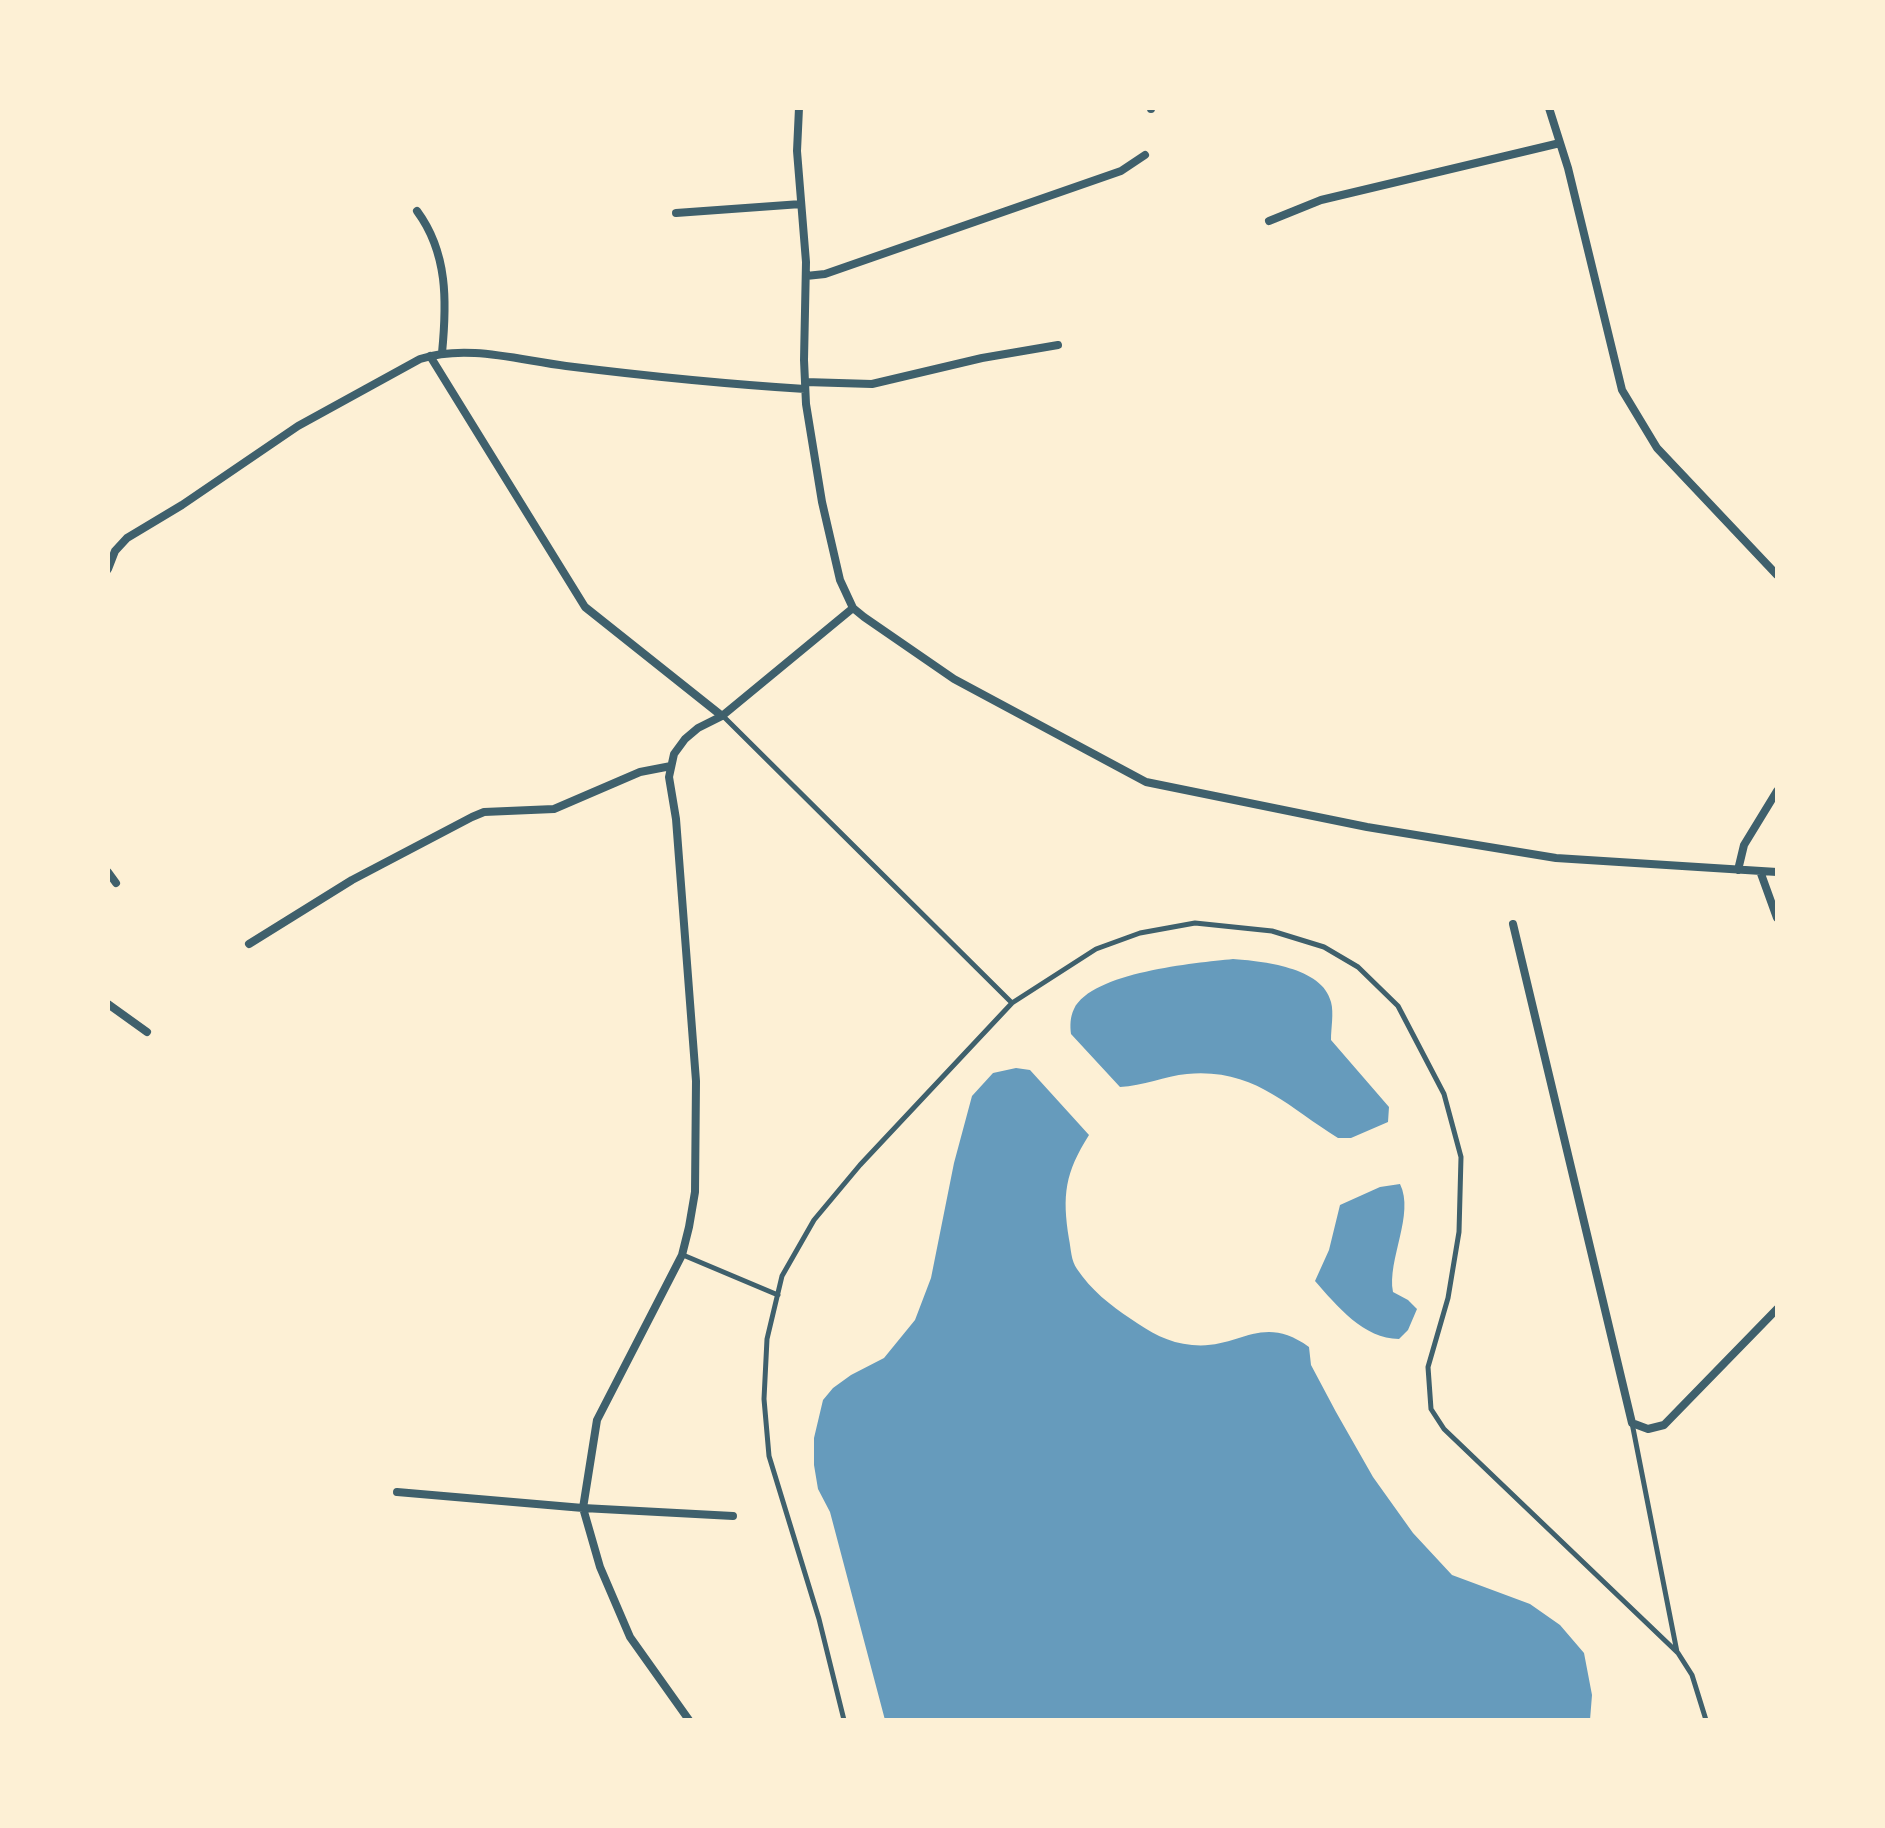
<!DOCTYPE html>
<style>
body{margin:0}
#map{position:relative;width:1885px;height:1828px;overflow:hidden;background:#fdf0d5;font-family:"Crimson Pro",serif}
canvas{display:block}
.frame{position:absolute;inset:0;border:110px solid #fdf0d5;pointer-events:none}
</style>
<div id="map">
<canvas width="1885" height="1828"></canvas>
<div class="frame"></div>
</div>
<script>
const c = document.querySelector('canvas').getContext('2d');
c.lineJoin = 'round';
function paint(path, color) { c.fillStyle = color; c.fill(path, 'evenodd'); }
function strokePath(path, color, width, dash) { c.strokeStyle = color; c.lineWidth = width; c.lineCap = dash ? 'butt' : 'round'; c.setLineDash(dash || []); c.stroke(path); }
paint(new Path2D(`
 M1233,959C1261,961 1323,967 1331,1002C1334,1013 1331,1028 1331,1040L1389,1107L1388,1122L1351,1138H1338C1286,1106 1254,1068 1187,1074C1165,1076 1143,1086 1120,1087L1071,1034C1070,1026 1070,1017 1074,1009C1092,972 1195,963 1233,959Z
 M1016,1068L1030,1070L1089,1135C1065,1173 1062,1195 1069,1239C1071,1249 1071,1261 1077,1269C1091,1290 1110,1305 1131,1319C1150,1332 1168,1343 1192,1345C1239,1350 1261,1312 1309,1347L1311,1365L1336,1412L1373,1477L1413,1533L1452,1575L1530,1604L1560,1625L1584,1653L1592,1695L1590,1720H885L830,1512L818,1489L814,1465V1438L823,1400L833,1388L851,1375L884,1358L915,1320L931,1278L954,1163L972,1096L993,1073Z
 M1400,1184C1415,1214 1387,1260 1393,1292L1408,1300L1417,1309L1408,1330L1399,1339C1364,1339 1337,1306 1315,1281L1329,1250L1340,1205L1380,1187Z`), '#669bbc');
strokePath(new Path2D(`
 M723,716L1012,1003L1096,949L1140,933L1195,923L1272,931L1324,947L1358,967L1398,1006L1444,1094L1461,1157L1459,1232L1448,1298L1428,1367L1431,1409L1444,1429L1678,1653L1692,1675L1706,1720
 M683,1255L778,1295
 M1632,1423L1677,1652
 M844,1720L819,1619L769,1456L764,1399L767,1339L782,1276L814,1220L860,1165L1012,1003`), '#3f606c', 5);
strokePath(new Path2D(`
 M799,108L797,151L806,262L804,360L806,404L822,502L840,580L853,608L864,617L954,679L1146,782L1367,827L1556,858L1777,872
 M1151,108V109
 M1549,108L1568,168L1622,390L1657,448L1777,575
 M417,211C448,253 447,302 442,353
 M676,213L801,204
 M1269,221L1321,200L1560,143
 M806,276L825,274L1121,171L1145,155
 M430,356L585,607L722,716
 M805,382L872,384L982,358L1058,345
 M108,569L115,551L127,538L182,505L298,426L420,359C467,344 518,360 566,366C646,376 725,384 805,389
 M1738,870L1744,845L1777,791
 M1760,871L1777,918
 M108,872L116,883
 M1513,924L1632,1423L1648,1429L1664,1425L1777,1309
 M249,944L352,880L472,817L484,812L554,809L640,772L671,766
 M108,1004L147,1032
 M397,1492L583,1508L733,1516
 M689,1720L630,1637L600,1567L583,1508L597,1420L682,1255L689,1227L695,1192L696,1081L676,819L669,777L674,754L685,739L698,728L722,716L853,608`), '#3f606c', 8);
</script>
